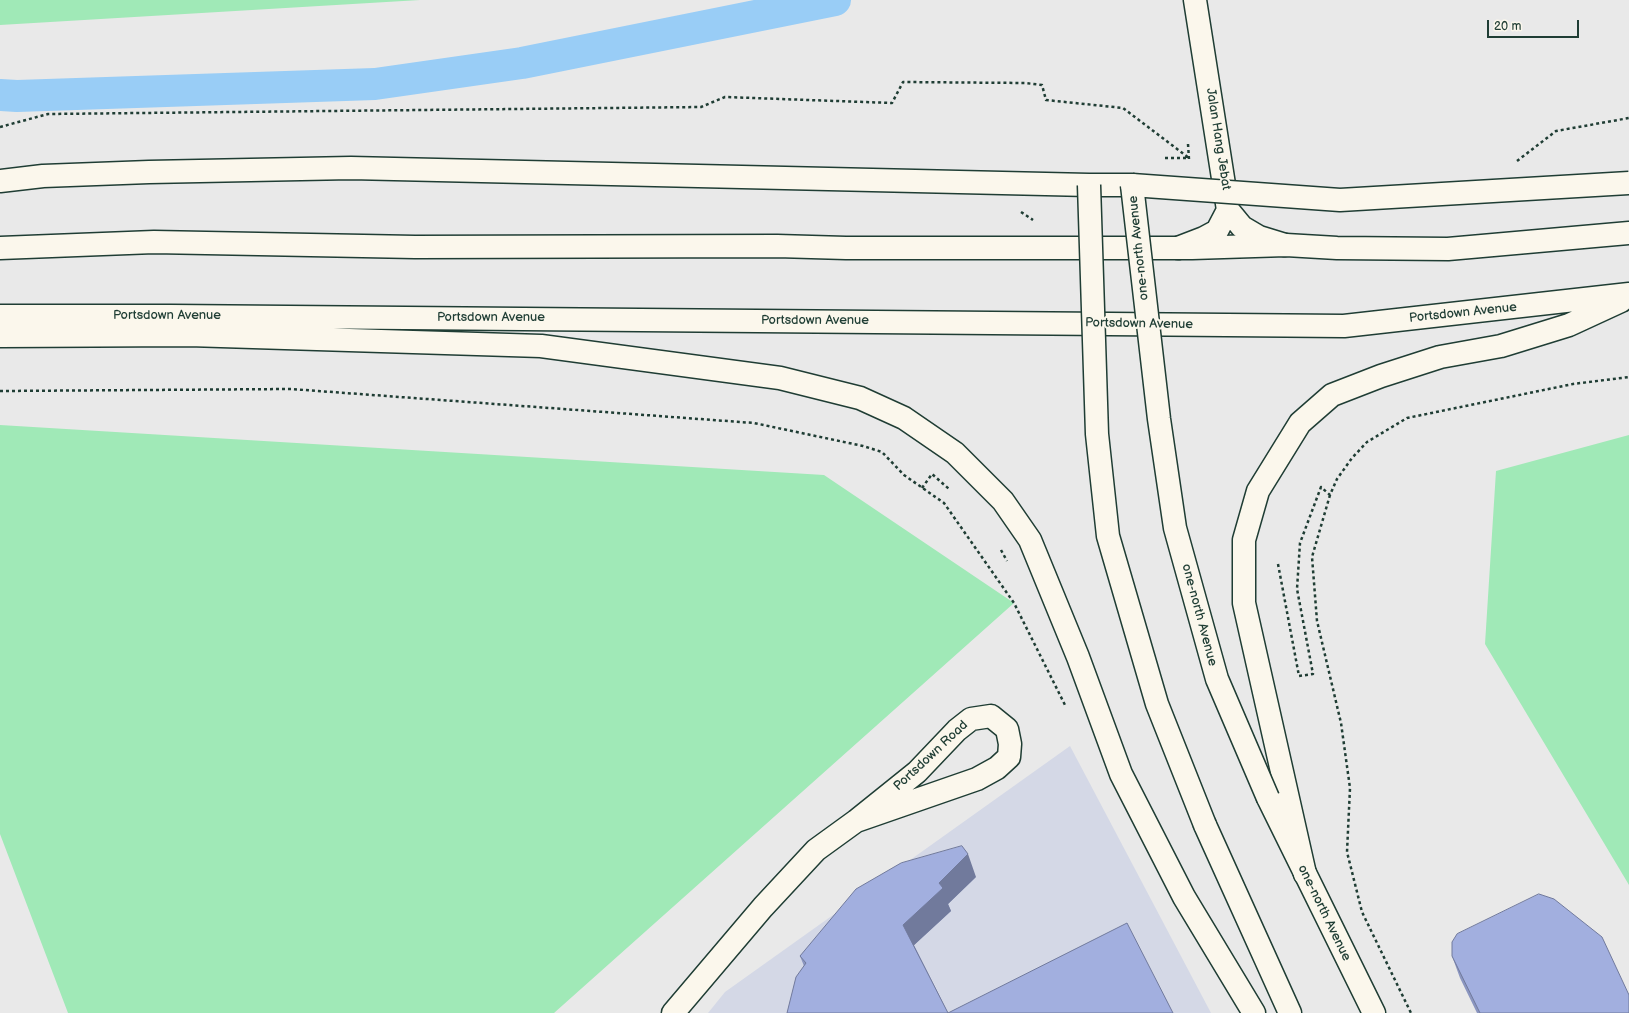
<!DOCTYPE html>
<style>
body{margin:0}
#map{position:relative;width:1629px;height:1013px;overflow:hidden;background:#e9e9e9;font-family:"Balsamiq Sans",sans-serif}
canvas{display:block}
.scale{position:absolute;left:1487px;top:20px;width:92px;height:18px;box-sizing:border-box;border:2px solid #1f3d34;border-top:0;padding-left:5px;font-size:12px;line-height:14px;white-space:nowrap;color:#1f3d34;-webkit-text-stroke:3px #fbf7ec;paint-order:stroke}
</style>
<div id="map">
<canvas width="1629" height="1013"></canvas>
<div class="scale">20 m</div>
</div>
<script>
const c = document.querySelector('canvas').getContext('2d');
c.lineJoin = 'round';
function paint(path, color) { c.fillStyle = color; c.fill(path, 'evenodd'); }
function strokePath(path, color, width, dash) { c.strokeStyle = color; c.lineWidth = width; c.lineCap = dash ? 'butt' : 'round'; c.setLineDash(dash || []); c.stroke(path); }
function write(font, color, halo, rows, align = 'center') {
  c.font = font + ' "Balsamiq Sans",sans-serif'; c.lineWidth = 4; c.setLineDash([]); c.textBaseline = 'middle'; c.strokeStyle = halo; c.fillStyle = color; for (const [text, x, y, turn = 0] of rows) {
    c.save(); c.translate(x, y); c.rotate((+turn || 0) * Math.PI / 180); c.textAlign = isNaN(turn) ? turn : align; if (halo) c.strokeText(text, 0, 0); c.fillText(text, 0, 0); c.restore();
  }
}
paint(new Path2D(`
 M1070,746L1211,1013H708L725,992Z`), '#d4d8e6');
paint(new Path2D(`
 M0,0H420L0,25Z
 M0,425L824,475L1014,603L554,1013H68L0,834Z
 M1629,435V885L1485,644L1496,471Z`), '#a0e9b7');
strokePath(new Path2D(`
 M0,95L17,96L375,84L522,63L835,0`), '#99cdf6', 32);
const minor = new Path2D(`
 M1195,0L1228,210L1242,227L1259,237L1285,245
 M1178,248L1204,238L1217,231L1228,210
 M1268,798L1374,1013
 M1205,825L1290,1013
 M673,1013L763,907L816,850L856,821L917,772L957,730L971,719L991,716L1007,729L1010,744L1009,757L997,768L977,779L856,821`);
const highway = new Path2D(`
 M0,181L43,176L149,172L351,168L1089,185H1132
 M0,248L154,242L415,247L777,246L846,248H1192L1286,245L1337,248L1448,249L1629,233
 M0,316H171L1344,326L1629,294
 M0,336L189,335L541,346L780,378L860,398L904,418L955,453L1003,501L1030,540L1078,657L1121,774L1184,897L1254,1013
 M1305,874L1244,603V540L1258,491L1300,423L1332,395L1381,376L1440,357L1501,346L1569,325L1621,301`);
strokePath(minor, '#1f3d34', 25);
strokePath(highway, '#1f3d34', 25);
strokePath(new Path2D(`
 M0,127L48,114L701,107L725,97L892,103L903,82L1025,83L1042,85L1046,100L1123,108L1189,158
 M1188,144L1189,159
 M1165,158H1188
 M1517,161L1556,131L1629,118
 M1021,212L1033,220
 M0,391L291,389L754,423L863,446L882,452L904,475L944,503L1014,603L1065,705
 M922,488L932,474L949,489
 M1330,495L1312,557L1317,621L1341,723L1350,788L1347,852L1362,912L1411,1013
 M1001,550L1007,561
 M1278,564L1299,676L1313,674L1297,589L1300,543L1321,487L1330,495L1337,479L1352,458L1367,442L1407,418L1573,384L1629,377`), '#1f3d34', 2.5, [3, 3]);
strokePath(minor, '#fbf7ec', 22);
strokePath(highway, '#fbf7ec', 22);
const minorBridge = new Path2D(`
 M1089,185L1097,434L1108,536L1157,704L1205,825
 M1132,185L1159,419L1175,528L1217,679L1268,798`);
const highwayBridge = new Path2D(`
 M1132,185L1340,200L1629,183`);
strokePath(minorBridge, '#1f3d34', 25, []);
strokePath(highwayBridge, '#1f3d34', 25, []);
strokePath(minorBridge, '#fbf7ec', 22);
strokePath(highwayBridge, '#fbf7ec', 22);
paint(new Path2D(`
 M976,877L948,904L951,911L914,945L948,1013H1173H787L804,966L800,956Z
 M1452,956L1629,1013H1477L1460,978Z`), '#8b96c0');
paint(new Path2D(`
 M968,854L976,877L948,904L951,911L912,947L903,925L939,883Z`), '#717a9c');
const building = new Path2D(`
 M962,846L968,854L939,883L943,888L903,925L948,1013L1127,923L1173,1013H787L796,977L806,963L800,956L856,889L901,863Z
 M1539,894L1554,899L1602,937L1629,995V1013H1480L1452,956V942L1457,934Z`);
paint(building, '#a2afdf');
strokePath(building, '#717a9c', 1);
write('13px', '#1f3d34', '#fbf7ec', [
 ["Jalan Hang Jebat",1218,139,81],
 ["one-north Avenue",1139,248,-96],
 ["Portsdown Avenue",1463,313,-6],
 ["Portsdown Avenue",167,316],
 ["Portsdown Avenue",491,318],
 ["Portsdown Avenue",815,321],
 ["Portsdown Avenue",1139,324,1],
 ["one-north Avenue",1199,615,75],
 ["Portsdown Road",931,756,-43],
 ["one-north Avenue",1324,913,64]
]);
</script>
